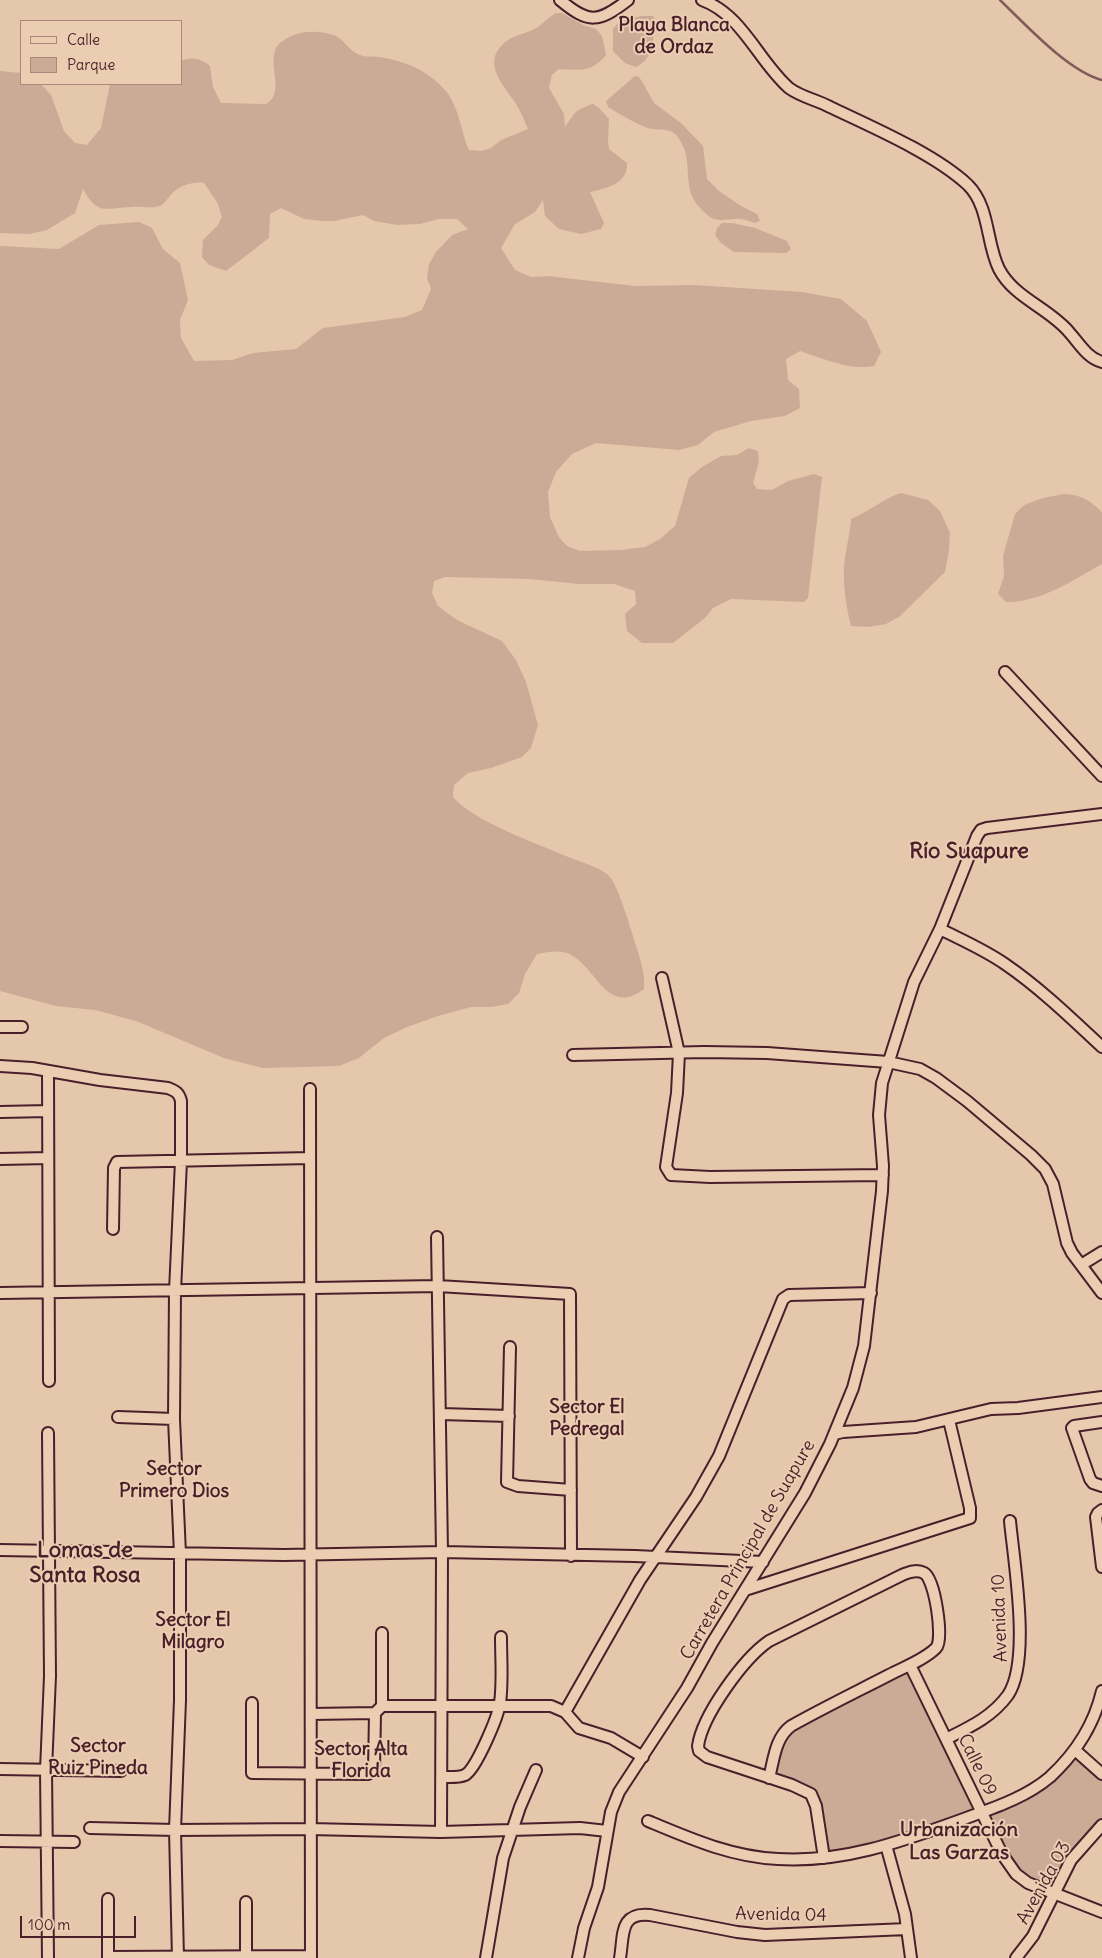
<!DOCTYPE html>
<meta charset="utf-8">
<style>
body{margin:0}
#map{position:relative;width:1102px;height:1958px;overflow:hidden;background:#e5c7ac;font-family:Delius,sans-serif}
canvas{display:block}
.legend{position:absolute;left:20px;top:20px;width:162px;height:65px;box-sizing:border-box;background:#ebceb1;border:1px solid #ab887b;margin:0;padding:6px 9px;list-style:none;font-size:15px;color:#4a1f2b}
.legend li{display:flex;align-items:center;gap:10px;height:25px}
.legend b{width:25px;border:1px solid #ab887b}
.scale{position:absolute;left:20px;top:1916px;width:116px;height:22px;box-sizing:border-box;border:2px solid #4a1f2b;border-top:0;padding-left:6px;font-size:15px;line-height:18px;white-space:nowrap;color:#4a1f2b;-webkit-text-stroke:4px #ebceb1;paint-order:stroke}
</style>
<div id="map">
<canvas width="1102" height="1958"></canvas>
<ul class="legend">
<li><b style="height:6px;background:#ebceb1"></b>Calle</li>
<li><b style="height:14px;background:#cbab96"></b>Parque</li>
</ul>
<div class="scale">100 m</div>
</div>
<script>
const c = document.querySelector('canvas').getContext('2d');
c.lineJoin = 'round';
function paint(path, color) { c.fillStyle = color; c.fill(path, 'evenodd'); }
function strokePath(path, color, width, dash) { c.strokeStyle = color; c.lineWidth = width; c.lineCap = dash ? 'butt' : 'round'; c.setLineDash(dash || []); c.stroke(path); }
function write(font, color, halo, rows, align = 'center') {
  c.font = font + ' Delius,sans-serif'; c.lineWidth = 4; c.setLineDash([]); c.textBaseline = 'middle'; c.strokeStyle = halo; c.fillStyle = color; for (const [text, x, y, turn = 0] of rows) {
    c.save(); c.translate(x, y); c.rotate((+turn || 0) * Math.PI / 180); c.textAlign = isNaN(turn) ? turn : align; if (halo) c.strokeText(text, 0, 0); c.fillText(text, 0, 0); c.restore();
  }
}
paint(new Path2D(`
 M556,13H562L583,25L596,29L602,36L606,55C591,73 581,70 559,69L552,75L549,88L564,114L565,127C575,113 574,110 593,104L599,108L609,119L608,140L609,149L627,163C628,184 607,188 590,192L604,223L601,229L581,234L559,229L545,216L543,200L535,212L515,224L501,248L515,270L531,277L548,276L635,286L695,285L802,292L841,299L867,321L881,352L874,366C850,371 822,358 800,351L786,359L788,380L799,389L800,408L785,416L751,421L714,432L698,445L679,450L596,443L572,454L556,472L548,492L550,517L559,537L567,546L580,551L621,550L645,547L660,539L675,526L689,478L702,467L721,456L737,455L749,448L758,451L759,462L753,483L757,489L772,490L788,481L814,474L822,477L808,598L804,602L731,599L713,608L705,618L673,643H642L627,631L625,614L636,604L635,591L614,584H579L530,579L445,577L434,581L432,593L438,606L457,620L502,641L516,660L526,682L538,725L531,748L522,757L491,768L468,773L454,785L453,797C473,821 540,845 571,858C581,862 602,868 609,876C618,886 628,920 632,933C637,951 646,970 644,989C607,1017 597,968 571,955C561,949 548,952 537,954L525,974L519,993L508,1004L491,1007H471L438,1016L407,1027L384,1038L359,1058L339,1066L262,1068L224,1058L136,1021L95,1010L56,1006L0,991V246L59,249L99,225L139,222L152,228L163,249L180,263L188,300L180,320L181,338L194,361L232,360L253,353L296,349L323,328L405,317L422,310L431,289L427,278L429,264L436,252L452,235L468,229L457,219H439L420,224L397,225L374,221L363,215L334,221H322L304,219L281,208L270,214L269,238L226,271L209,265L202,257L203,240L218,225L222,217L217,202L204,183C193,181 177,186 170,196C166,200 164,205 159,206C151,209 140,206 131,207C105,208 98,216 83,189L75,213L47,230L29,234L0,233V71L21,73V84H41L51,95L64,131L75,143L87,145L101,128L110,84H181V61C191,56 202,59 210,66L213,87L221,103L266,104C288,92 262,57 281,42C296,30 319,29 336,36C347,42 350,53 363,56C368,57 374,56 379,57C405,61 427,70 445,90C459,106 461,132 469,150L482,151L491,148L501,140L528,129C524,120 520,109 514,101C502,84 483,63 503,44C511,35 528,34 538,27C544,22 549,17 556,13Z
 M641,16H653L657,23C650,41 656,57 636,67L625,63L613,51V29L621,20Z
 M635,76L639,77L643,83L654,103L682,124L703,146L707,179L719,191L741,206L757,214L760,221L755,223C751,222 745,219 741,219C732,218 722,222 714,219C710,218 705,213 702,210C678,187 697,162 677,136C669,126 656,132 645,127C632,122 620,114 608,107L606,101Z
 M722,223H733L755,228L787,241L791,249L786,253L734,252L721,243L715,235L717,228Z
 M901,493L928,500L940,511L950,533L949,550L945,572L899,617L886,624L868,627L851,626C846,606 843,587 844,567C845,551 850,535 851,519C869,512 882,499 901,493Z
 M1064,494C1082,495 1089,500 1102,512V564C1073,580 1040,603 1006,602L998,594L1004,576L1003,556L1015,514L1024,505L1043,498Z
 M910,1665L982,1812L1015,1799L1075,1750L1102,1774V1825L1085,1842L1054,1894L1020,1878L982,1812L824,1858L814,1799L769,1778L782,1734Z`), '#cbab96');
strokePath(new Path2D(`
 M1000,0C1026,25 1068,71 1102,80`), '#825c5a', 2.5);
const minor = new Path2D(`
 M560,0C589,24 598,23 628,0
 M702,0C743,15 758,61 789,88C801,97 817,100 830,107C872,127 935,154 968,185C990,207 986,243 999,269C1014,298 1049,308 1069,332C1079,343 1087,358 1102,362
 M1005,672L1102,776
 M940,929C962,940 985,950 1005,964C1040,988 1071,1018 1102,1047
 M662,978L679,1053L677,1093L666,1167L671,1175L710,1177L883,1175
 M0,1027H22
 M573,1055L704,1052L767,1053L888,1062L920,1069L936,1078L967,1101L1031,1155L1045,1169L1053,1184L1067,1243L1072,1253L1102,1293
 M0,1066L32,1068L100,1080L168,1088C176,1091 179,1093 181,1101V1161L175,1291L174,1419L180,1554V1700L175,1830L178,1958
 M48,1071L49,1381
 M310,1089L311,1958
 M0,1112L48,1111
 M0,1159L48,1158
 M113,1229L114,1168L117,1162L310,1158
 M437,1237L442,1552L441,1832
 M1081,1265L1102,1252
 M0,1293L438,1286L570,1294L571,1556
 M510,1347L507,1482L518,1486L571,1490
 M441,1414L509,1416
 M118,1417L174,1419
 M1102,1422L1074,1426L1072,1428L1090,1479L1093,1483L1102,1486
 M834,1434L843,1432L916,1427L991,1409L1018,1408L1102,1397
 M1102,1510L1098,1513L1096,1517L1102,1567
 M0,1550L284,1555L442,1552L635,1556L763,1562
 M745,1590L970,1518V1508L949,1420
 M910,1665L1002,1854L1016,1874L1028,1883L1102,1912
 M252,1703V1773L368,1774L374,1770L375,1713L382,1706V1633
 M382,1706H551L565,1712L579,1728L611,1738L643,1757
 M565,1712L640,1580L696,1497L719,1456L783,1299L789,1295L871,1293
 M311,1714L375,1713
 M946,1739C970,1727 992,1717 1008,1695C1031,1661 1014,1563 1010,1521
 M1075,1750L1102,1774
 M0,1769L121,1771
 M442,1777C449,1777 458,1778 465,1775C476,1769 498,1717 500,1703C503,1682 501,1659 501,1637
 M769,1778C774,1759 775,1738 791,1726C823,1708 856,1692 889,1675C904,1667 924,1660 936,1648C944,1640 935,1579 924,1573C917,1569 909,1572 902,1575L769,1641C743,1659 702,1716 698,1746L699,1751L707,1757L792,1785L811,1794L816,1806L824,1858
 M648,1821C691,1839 732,1857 778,1859C842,1863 900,1842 958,1821C990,1809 1024,1799 1050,1777C1076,1753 1094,1725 1102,1691
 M90,1828L175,1830L310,1829L441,1832L580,1828L607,1831
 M0,1841L74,1842
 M886,1845L905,1914L911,1958
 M108,1899V1958
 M246,1902V1958
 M108,1957L311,1956
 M48,1958L46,1770L50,1676L48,1433
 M486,1958L503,1858L520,1807L536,1770
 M578,1958L584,1928L598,1887L611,1812L619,1792L687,1688L712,1643L805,1493L830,1444L853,1388L864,1346L882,1191L883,1166L879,1115L882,1083L914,982L940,929L977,836L981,830L987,828L1102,814
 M620,1958C624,1935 619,1912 650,1915L737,1932L765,1935L907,1929
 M1016,1958L1033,1936L1071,1860L1102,1825`);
strokePath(minor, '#4a1f2b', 14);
strokePath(minor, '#ebceb1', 10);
write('18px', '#4a1f2b', '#ebceb1', [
 ["Carretera Principal de Suapure",748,1550,-60],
 ["Avenida 10",1000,1618,-92],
 ["Calle 09",977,1765,64],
 ["Avenida 03",1044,1883,-61],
 ["Avenida 04",781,1915,1]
]);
write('bold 19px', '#4a1f2b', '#ebceb1', [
 ["Playa Blanca",674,26],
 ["de Ordaz",674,48],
 ["Sector El",587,1408],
 ["Pedregal",587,1430],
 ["Sector",174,1470],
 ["Primero Dios",174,1492],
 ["Sector El",193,1621],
 ["Milagro",193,1643],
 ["Sector",98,1747],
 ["Ruiz Pineda",98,1769],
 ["Sector Alta",361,1750],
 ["Florida",361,1772]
]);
write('bold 20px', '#4a1f2b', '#ebceb1', [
 ["Urbanización",959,1830],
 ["Las Garzas",959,1853]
]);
write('bold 22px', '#4a1f2b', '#ebceb1', [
 ["Río Suapure",969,852],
 ["Lomas de",85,1551],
 ["Santa Rosa",85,1576]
]);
</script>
